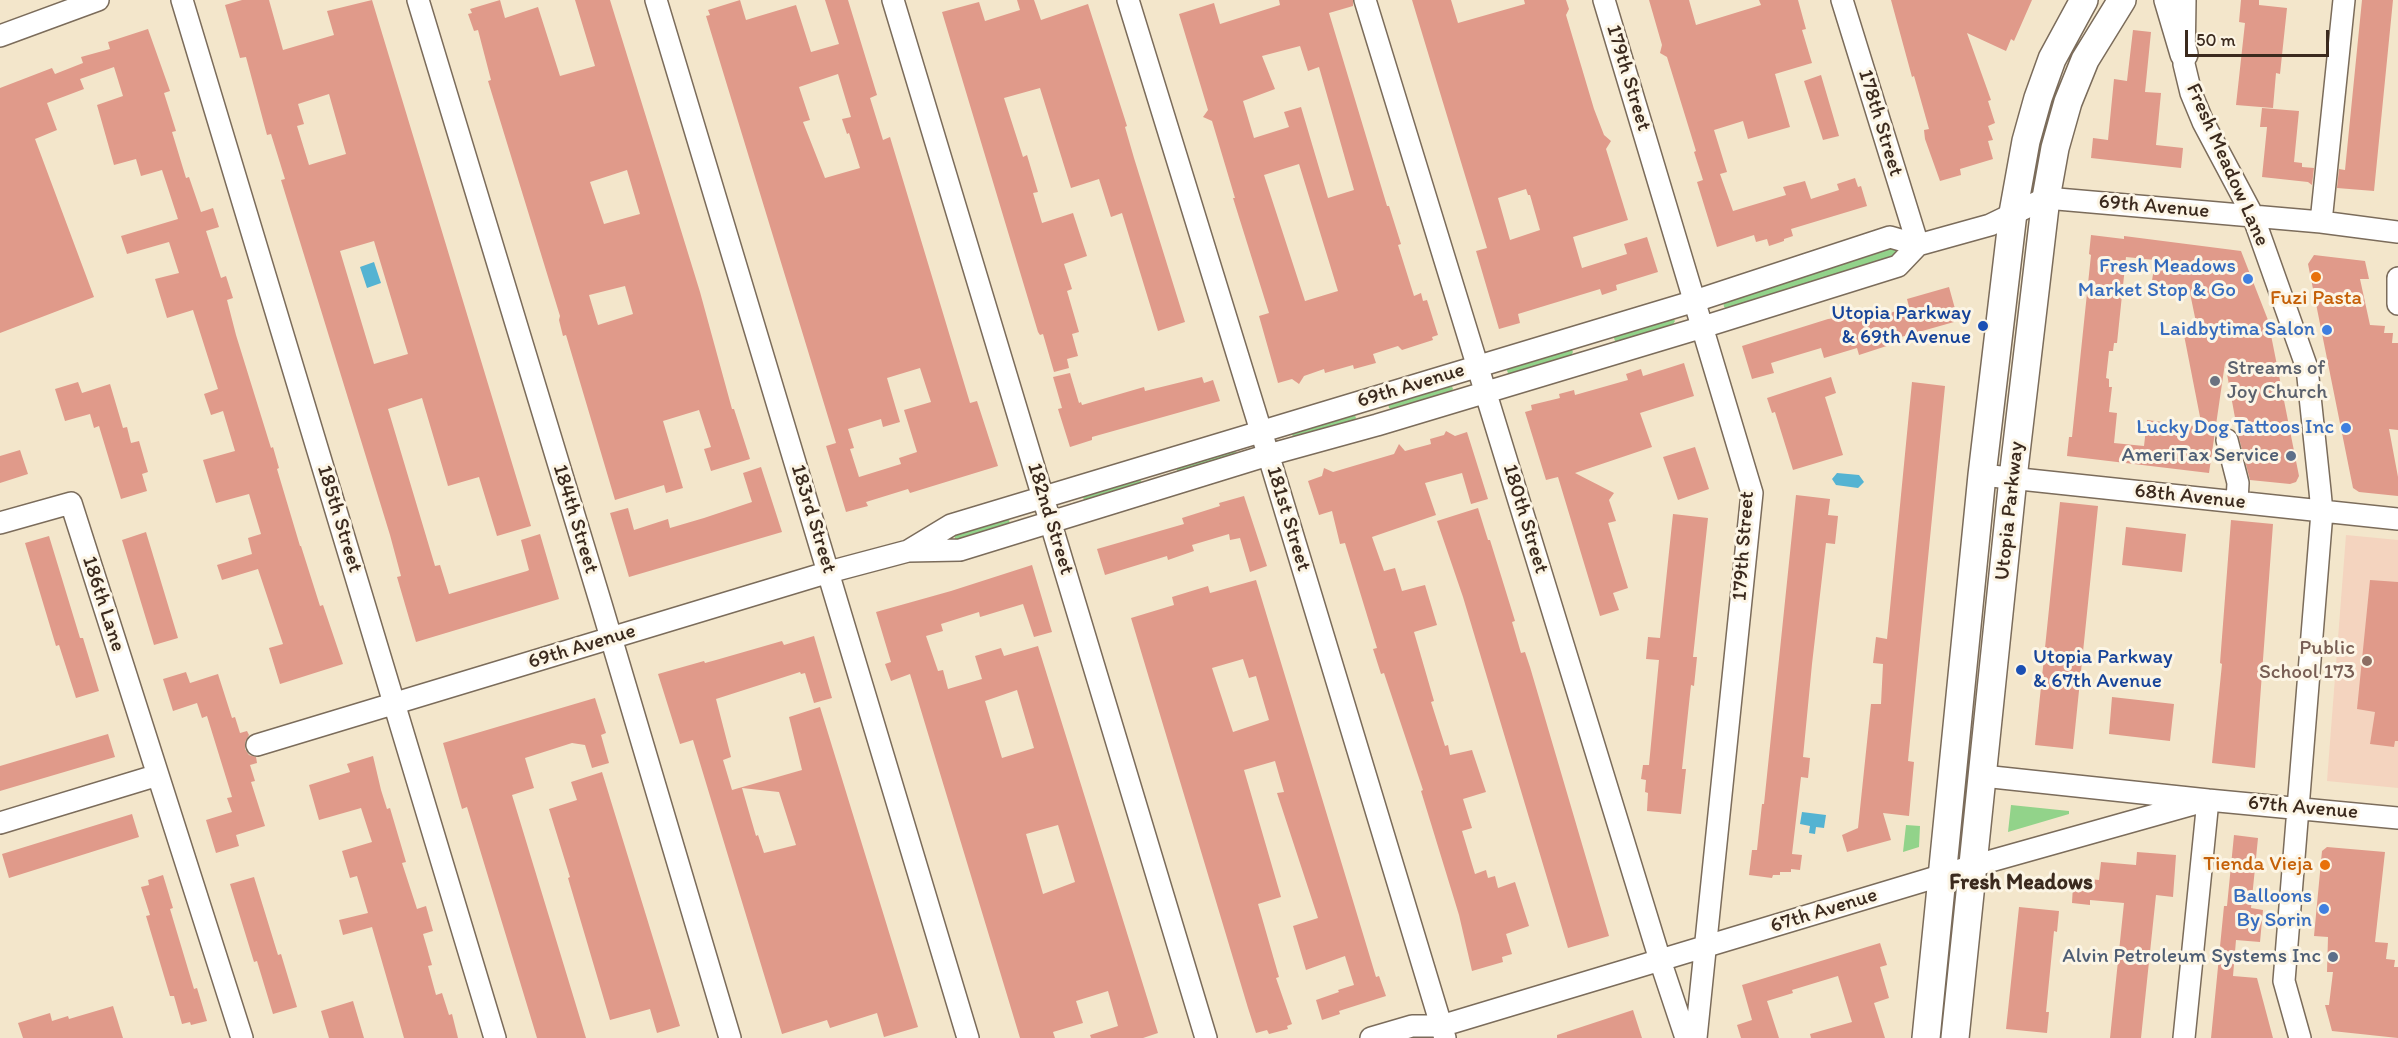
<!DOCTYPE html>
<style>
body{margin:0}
#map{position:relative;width:2398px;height:1038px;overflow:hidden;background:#f3e6cb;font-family:Itim,sans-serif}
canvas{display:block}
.scale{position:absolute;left:2185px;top:30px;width:144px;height:27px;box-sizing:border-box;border:3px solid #3b2a1e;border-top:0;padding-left:8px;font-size:18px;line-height:21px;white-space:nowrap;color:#3b2a1e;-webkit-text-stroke:4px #fcf5e5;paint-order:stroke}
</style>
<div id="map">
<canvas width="2398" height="1038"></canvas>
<div class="scale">50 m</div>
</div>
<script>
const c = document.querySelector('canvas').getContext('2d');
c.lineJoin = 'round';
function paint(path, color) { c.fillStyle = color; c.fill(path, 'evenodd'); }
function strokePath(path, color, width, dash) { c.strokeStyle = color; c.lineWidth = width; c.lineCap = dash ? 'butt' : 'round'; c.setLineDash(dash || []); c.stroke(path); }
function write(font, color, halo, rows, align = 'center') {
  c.font = font + ' Itim,sans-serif'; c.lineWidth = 6; c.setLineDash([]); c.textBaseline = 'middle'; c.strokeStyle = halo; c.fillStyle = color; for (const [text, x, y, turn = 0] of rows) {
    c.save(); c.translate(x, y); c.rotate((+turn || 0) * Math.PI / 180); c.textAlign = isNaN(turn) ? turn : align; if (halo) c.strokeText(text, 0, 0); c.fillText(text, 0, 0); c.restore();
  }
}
paint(new Path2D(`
 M2346,535L2398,540V788L2327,781Z`), '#f4d4bf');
paint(new Path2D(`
 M1889,247L1895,248L1898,253L1895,259L1728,310L1724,307L1723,301Z
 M1673,318L1675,321L1672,326L1620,343L1615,341L1613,335Z
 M1571,348L1573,352L1570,357L1512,375L1508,373L1506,368Z
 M1451,384L1453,389L1450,394L1393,410L1389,408L1388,403Z
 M1354,413L1356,418L1353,423L1293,438L1292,433L1294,428Z
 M1234,449L1236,453L1233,458L1178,473L1176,467Z
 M1140,479L1142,483L1084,501L1083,496L1085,492Z
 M1009,518L1010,527L955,540L954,531Z
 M2011,805L2069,811V814L2008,832Z
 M1906,825L1920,826L1919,847L1903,852Z`), '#92d38a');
paint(new Path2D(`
 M374,262L381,283L367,288L360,267Z
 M1837,473L1859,475L1864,482L1858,488L1836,485L1832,479Z
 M1802,812L1826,815L1824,828L1816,827L1815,834L1809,833L1810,826L1800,824Z`), '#54b3d2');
paint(new Path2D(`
 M242,0H269L283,50L334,35L327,11L372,0L531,526L497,536L479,477L448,486L422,398L388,409L435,566L440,565L449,594L527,571L529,570L521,540L540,534L559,599L416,642L397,577L401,576L390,535L281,180L285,179L271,134L267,135L246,57L240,58L225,5ZM329,94L346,154L309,165L297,126L304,124L298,104ZM374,241L408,354L374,364L340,251Z
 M500,0L505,18L538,7L560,76L595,66L575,0H610L700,292L732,409H734L750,459L711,471L704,449L711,447L699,410L663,421L683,488L666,493L664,485L615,500L566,335L563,336L559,320L560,316L488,81L491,80L478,30L474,31L468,14L472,13L470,9ZM627,170L640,214L604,224L590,182ZM625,286L633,314L598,325L589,295Z
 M740,0L746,20L796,5L811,52L839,44L825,0H848L877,95L870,98L883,140L890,137L970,403L977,401L998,466L910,493L908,489L866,502L868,506L846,512L826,446L836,443L706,16L710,15L708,10ZM838,74L851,117L842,119L847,134L849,133L860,168L825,178L803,122L810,120L799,87ZM920,368L931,402L904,410L917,452L899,458L901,464L859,477L850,449L854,448L848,429L881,419L883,427L900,422L887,378Z
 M1017,0H1034L1041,20L1088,4L1127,126L1125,127L1134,158L1185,322L1158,331L1122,213L1111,217L1099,179L1071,188L1040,88L1004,98L1023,157L1027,155L1038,192L1033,193L1042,223L1073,213L1087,256L1064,264L1072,289L1067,291L1079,332L1072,334L1078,356L1067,359L1069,368L1054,372L1043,334L1040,335L1038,332L942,12L979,2L985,21L1020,10Z
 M1279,0H1353V6L1329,13L1387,206H1389L1401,244L1398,245L1414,296L1421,293L1423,301L1427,300L1438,335L1432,337L1433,340L1402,350L1398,346L1373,354L1376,363L1354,369L1353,365L1325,373L1324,369L1304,376L1299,384L1292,379L1278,383L1259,316L1269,313L1233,198H1235L1212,121L1203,117L1208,110L1179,14L1214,3L1220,24L1280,5ZM1300,46L1308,71L1319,67L1354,190L1328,198L1301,107L1284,112L1289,127L1254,138L1243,101L1275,89L1262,56ZM1299,164L1338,291L1305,301L1264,175Z
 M1412,0H1451L1458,23L1525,4L1524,0H1566L1569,9L1566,15L1594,109L1604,135L1611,141L1606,149L1628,220L1573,237L1582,268L1627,254L1624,244L1647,237L1658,272L1616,285L1617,290L1602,295L1600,289L1518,314L1520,323L1499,329L1476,251L1487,248ZM1526,189L1528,195H1530L1540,230L1510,240L1498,198Z
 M1649,0H1689L1696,25L1761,5L1759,0H1798L1806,29L1802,30L1812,63L1775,74L1790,127L1748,139L1743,121L1714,130L1727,172L1720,174L1733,211L1786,195L1783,187L1805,181L1811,199L1839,190L1837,184L1855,178L1858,187L1861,186L1867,206L1791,229L1793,236L1784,239V241L1769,246L1767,239L1756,242L1754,235L1717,247L1697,182L1703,180L1694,152L1696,151L1667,57L1660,53L1662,45Z
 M1891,0H2032L2014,41L2011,39L2006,51L1967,33L1991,100L1988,101L1995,123L1988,126L1993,140L1988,141L1993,159L1960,169L1961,175L1940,181L1925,139L1924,130L1929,129L1914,76L1912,77Z
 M2241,0H2259V5L2287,8L2280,74L2276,73L2273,108L2236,105L2245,23L2239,22Z
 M2362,0H2393L2374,191L2337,188L2339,169L2345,170Z
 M148,29L170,91L164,93L176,131L172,132L186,178L189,177L201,212L213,208L219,227L206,231L221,278L226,276L233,298L227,300L236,335L271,448L273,447L279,468L277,469L300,546H301L320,606L323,605L343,664L280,684L269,648L283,644L258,569L222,580L217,565L252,554L248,538L261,534L249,494L216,503L203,460L235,451L223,411L211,415L204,394L218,389L193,310L167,318L155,279L179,273L169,242L127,254L121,236L178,219L162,170L141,176L136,159L114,165L97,105L123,96L114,67L80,79L84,89L47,103L57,130L35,139L94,297L0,333V88L52,68L55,74L83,63L81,57L110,49L108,42Z
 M2133,30L2151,32L2145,92L2161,93L2156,145L2183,148L2181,168L2091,158L2093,138L2108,140L2114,79L2127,81Z
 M1821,75L1839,136L1823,140L1804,81Z
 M2262,108L2299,111L2294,162L2302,163V167L2314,168L2312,185L2308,182L2262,177L2267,127H2260Z
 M2091,235L2124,239V236L2241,251L2268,320L2299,476L2296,482L2290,484L2250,480L2238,434L2225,363L2209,473L2067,456L2069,437H2072L2091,255L2089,254ZM2126,257L2155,260L2151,288L2190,293L2198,332L2184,335L2202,427L2147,420L2144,446L2114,443L2117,413L2109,412L2112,387H2109V379L2106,378L2109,351H2113L2114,343H2117Z
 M2314,255L2365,261L2369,279H2360L2370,325L2385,326L2384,333H2393L2392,343H2398V430L2389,429L2398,477V496L2359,492L2353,488L2308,264Z
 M1949,287L1957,316L1953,318L1954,322L1901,337L1902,341L1859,355L1857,348L1824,358L1821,348L1771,363L1774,373L1752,379L1742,346L1828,319L1835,318L1836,321L1872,310L1874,318L1909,307L1907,299Z
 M1684,363L1694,396L1640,413L1652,447L1575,473L1614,493L1609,500L1616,521L1608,523L1628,588L1613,593L1619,610L1600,616L1558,477L1546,480L1525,412L1532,410L1531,405L1560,398L1559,394L1574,390L1575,395L1628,380L1626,374L1641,369L1643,376Z
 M1070,373L1079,403L1081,402L1082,405L1144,387L1145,391L1202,377L1204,383L1213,380L1220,401L1092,437V440L1070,447L1058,409L1062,408L1053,377Z
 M1831,377L1836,393L1825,397L1843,455L1793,470L1775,412L1772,413L1767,398Z
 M78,382L82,393L110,384L123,428L127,427L131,443L139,441L148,472L142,474L147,491L121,499L99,426L94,428L90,414L65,421L55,389Z
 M1912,382L1945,386L1908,761L1914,762L1909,816L1883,813L1891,840L1847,852L1842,835L1858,828L1871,704H1881L1883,664L1873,663L1876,637L1887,639Z
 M1446,431L1455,436L1467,432L1488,499L1471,504L1462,473L1425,483L1436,515L1372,537L1384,571L1395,568L1402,591L1425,585L1437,625L1414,632L1434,701L1431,702L1445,746L1448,745L1450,755L1472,750L1486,792L1463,799L1472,828L1462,831L1475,874L1486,870L1488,878L1495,876L1498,888L1515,882L1529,926L1506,934L1512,954L1502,957L1503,962L1472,971L1459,915L1421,791L1423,790L1384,673L1381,674L1373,649L1377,648L1345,543L1340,544L1332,511L1319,515L1308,481L1322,476L1324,468L1333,472L1394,454L1399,444L1405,451L1431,444L1430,439L1444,435Z
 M1695,447L1709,489L1678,500L1663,457Z
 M20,450L28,474L0,483V456Z
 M761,467L782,532L629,577L610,513L628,508L634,530L668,519L670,528L704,518L752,502L743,473Z
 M1796,495L1830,499L1828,515L1838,516L1835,544L1826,543L1812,664L1803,757L1810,758L1808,778L1801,777L1792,854L1802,855L1800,870L1791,869V872H1780V875H1773L1772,878L1749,875L1752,850H1757L1762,804H1764Z
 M1244,496L1267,566L1250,572L1240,538L1230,540L1229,534L1192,545L1194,551L1168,560L1167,556L1105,575L1097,549L1184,524L1182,518L1220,506L1219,503Z
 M2060,502L2098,506L2073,749L2035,745Z
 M1478,508L1488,540H1490L1515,621L1512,622L1521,653L1525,652L1530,667L1609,936L1568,948L1463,597L1437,521Z
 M1673,514L1708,518L1693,657H1697L1694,686L1691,685L1682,769H1686L1681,814L1647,811L1648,793L1645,792L1646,780L1641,779L1643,765H1649L1659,660L1646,659L1648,637L1660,638Z
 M2231,520L2273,524L2255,768L2212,763L2222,664L2220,663Z
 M2126,527L2186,534L2182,572L2122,565Z
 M146,532L178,638L154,645L122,540Z
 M49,536L80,638H83L99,691L76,698L59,645L56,646L25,543Z
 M1032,565L1052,632L1034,637L1023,604L980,617L979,612L941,624L943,631L926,636L938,671L943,670L948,689L982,679L975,656L1001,648L1004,656L1038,646L1158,1033L1143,1038H1091L1090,1035L1118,1026L1108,991L1076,1001L1083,1023L1053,1032L1055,1038H1020L910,674L891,681L885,664L891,662L876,612L951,591ZM1017,690L1034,748L1002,758L985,701ZM1058,825L1075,882L1043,894L1026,834Z
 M1256,580L1376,977L1379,976L1386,996L1339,1011L1340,1014L1322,1020L1316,1000L1339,992L1338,990L1354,985L1345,956L1306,970L1293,926L1318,918L1277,793L1284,792L1275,761L1244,770L1281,897L1258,904L1279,977L1276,978L1292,1024L1287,1026L1288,1029L1269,1034L1267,1030L1256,1033L1248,1008L1131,618L1174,605L1172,597L1208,586L1210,593ZM1243,659L1249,678L1256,676L1269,720L1233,732L1212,668Z
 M2370,580L2398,582V741H2395L2394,747L2370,744L2375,712L2357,709Z
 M814,636L832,698L814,703L805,673L801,674L800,672L716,699L731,757L723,760L732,790L802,770L789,717L820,707L918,1027L884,1037L877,1013L830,1028L827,1020L782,1034L693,740L680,744L658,674L704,661L705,663L716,660L782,641L784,645ZM742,788L779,792L796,845L764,853L758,835L756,836Z
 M186,672L190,683L218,674L232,718L235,717L240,733L247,731L249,735L245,742V749L249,755L256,757L257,763L250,765L255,781L251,782L265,826L236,835L239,846L216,853L206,820L232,812L227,798L232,797L207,716L202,718L197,703L173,711L163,679Z
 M2112,697L2174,704L2170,741L2109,734Z
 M595,698L606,733L601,735L609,763L592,768L585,745L572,743L525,758L534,788L512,795L586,1038H537L467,807L462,809L443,743Z
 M108,734L115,757L0,791V766Z
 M373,756L381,790L387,809L390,808L406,862L402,863L417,909L426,906L433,931L423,934L432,965L428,966L436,995L442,993L449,1015L452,1014L458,1038H404L372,927L343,935L339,920L368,913L357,876L350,878L342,851L372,842L361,808L319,820L309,785L350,772L347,764Z
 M602,772L680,1026L657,1033L650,1009L610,1020L568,878L570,877L549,809L577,800L571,782Z
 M132,814L139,837L9,878L2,854Z
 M2234,835L2258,838L2251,908L2263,910L2260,942L2236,940L2233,976L2257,978L2273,1038H2211L2224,906H2227Z
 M2327,847L2385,852L2375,942L2388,943L2386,959L2395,960L2394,967H2398V1038L2332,1031L2325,1005H2329L2333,972H2327L2328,937L2314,936L2322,851Z
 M2137,852L2176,855L2173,897L2156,895L2141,1038H2110L2124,903L2090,900V905L2072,903L2073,885L2090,887V879L2099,880L2101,862L2136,865Z
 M163,875L173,908L170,909L194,989L197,988L207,1021L191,1025L190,1022L182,1024L174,996H170L146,916L150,915L141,887L149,885L148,880Z
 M254,877L278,955L281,954L297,1007L273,1014L257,961L254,962L230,884Z
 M2019,907L2059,911L2057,932L2054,931L2046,1012H2049L2047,1033L2006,1029Z
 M1880,943L1887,965L1880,967L1889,998L1874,1003L1885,1038H1811L1810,1034L1852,1022L1838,976L1792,990L1793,993L1767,1001L1779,1038H1741L1737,1025L1752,1020L1742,985Z
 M353,1001L364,1038H329L321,1011Z
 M113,1006L123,1038H23L18,1023L50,1013L52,1021L68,1016L69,1019Z
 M1633,1010L1642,1038H1557V1035Z`), '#e09a8a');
const minor = new Path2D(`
 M182,0L495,1038
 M418,0L601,604L730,1038
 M656,0L968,1038
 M893,0L1206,1038
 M1128,0L1273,470L1445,1038
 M1365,0L1660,960L1686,1038
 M1604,0L1752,493L1696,1038
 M1842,0L1918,245
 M2185,0L2184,64L2191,93L2203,122L2253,216L2307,368L2320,491L2322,512L2284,981L2300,1038
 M0,36L98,0
 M2321,222L2344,0
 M2398,278V304
 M2227,440L2238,483L2237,502
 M1982,475L2398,519
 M0,523L71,503L242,1038
 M908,551L951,525L1695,301L1890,237L1918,245
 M257,745L829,572L908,551L960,550L1268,455L1377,425L1703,327L1898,266L1918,245L1990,225L2046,198L2321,222L2398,232
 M1983,776L2208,800L2184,1038
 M0,823L158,775
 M1371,1038L1412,1026H1441L1973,866L2208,800L2398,818`);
const major = new Path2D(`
 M2168,0L2184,54
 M1926,1038L1982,475L2013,213L2026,141L2038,98L2052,59L2084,0
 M1955,1038L2013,478L2046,198L2055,148L2068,102L2085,60L2122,0`);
strokePath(minor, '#7b6c5b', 24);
strokePath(major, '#7b6c5b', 30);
strokePath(minor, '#fff', 21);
strokePath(major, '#fff', 27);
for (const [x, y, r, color] of [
 [2316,277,6,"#e8710a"],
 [2248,279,6,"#3f7fe0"],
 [1983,326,6,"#1a4fb4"],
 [2327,330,6,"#3f7fe0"],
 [2215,381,6,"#6b7280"],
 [2346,428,6,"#3f7fe0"],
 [2291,456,6,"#5c6f8a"],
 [2367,661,6,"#8d6e63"],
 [2021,670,6,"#1a4fb4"],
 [2325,865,6,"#e8710a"],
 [2324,909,6,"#3f7fe0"],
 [2333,957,6,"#5c6f8a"]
]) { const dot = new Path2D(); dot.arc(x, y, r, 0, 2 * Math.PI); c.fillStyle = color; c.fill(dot); strokePath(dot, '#fcf5e5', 2); }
write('21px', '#3b2a1e', '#fcf5e5', [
 ["179th Street",1628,78,73],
 ["178th Street",1880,123,73],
 ["Fresh Meadow Lane",2227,165,66],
 ["69th Avenue",2154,207,5],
 ["69th Avenue",1411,386,-17],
 ["68th Avenue",2190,497,6],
 ["Utopia Parkway",2010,511,-84],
 ["185th Street",339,519,73],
 ["184th Street",575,519,73],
 ["183rd Street",813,519,73],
 ["182nd Street",1050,519,73],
 ["181st Street",1288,519,73],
 ["180th Street",1525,519,73],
 ["179th Street",1744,546,-86],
 ["186th Lane",103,604,72],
 ["69th Avenue",582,647,-17],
 ["67th Avenue",2303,808,5],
 ["67th Avenue",1824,911,-17]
]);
write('21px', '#366cbe', '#fcf5e5', [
 ["Fresh Meadows",2236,267],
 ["Market Stop & Go",2236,291],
 ["Laidbytima Salon",2315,330],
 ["Lucky Dog Tattoos Inc",2334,428],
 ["Balloons",2312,897],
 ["By Sorin",2312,921]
], 'right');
write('21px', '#c56008', '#fcf5e5', [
 ["Fuzi Pasta",2316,299],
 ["Tienda Vieja",2313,865,"right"]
]);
write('21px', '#164399', '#fcf5e5', [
 ["Utopia Parkway",1971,314],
 ["& 69th Avenue",1971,338],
 ["Utopia Parkway",2033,658,"left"],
 ["& 67th Avenue",2033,682,"left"]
], 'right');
write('21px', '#5b616d', '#fcf5e5', [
 ["Streams of",2227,369],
 ["Joy Church",2227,393]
], 'left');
write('21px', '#4e5e75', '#fcf5e5', [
 ["AmeriTax Service",2279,456],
 ["Alvin Petroleum Systems Inc",2321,957]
], 'right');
write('21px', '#785e54', '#fcf5e5', [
 ["Public",2355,649],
 ["School 173",2355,673]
], 'right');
write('bold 22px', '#3b2a1e', '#fcf5e5', [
 ["Fresh Meadows",2021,883]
]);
</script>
